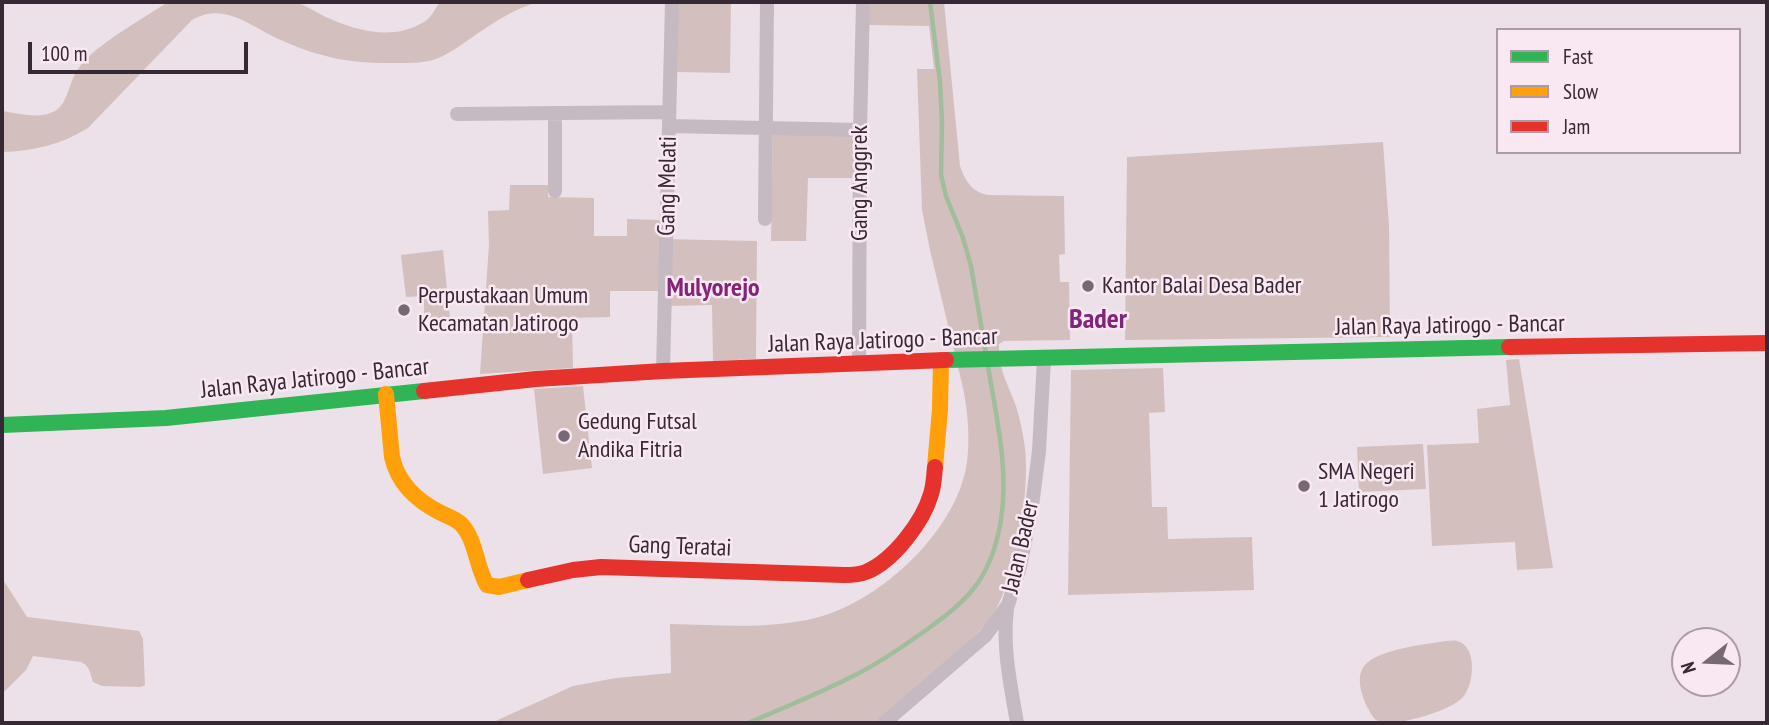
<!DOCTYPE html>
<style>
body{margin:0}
#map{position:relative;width:1769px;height:725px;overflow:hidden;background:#ece1e8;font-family:"PT Sans Narrow",sans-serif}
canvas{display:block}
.frame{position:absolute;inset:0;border:4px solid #362834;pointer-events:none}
.legend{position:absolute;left:1496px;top:28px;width:245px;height:126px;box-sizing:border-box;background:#f9e8f2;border:2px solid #ab9ba6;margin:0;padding:9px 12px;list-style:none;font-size:21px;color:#362834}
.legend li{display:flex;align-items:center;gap:14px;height:35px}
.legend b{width:35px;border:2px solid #ab9ba6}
.north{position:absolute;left:1671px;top:627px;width:70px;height:70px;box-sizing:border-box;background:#f9e8f2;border:2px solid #ab9ba6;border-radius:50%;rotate:252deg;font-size:19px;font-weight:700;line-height:28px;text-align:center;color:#362834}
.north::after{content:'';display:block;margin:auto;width:24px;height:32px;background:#766973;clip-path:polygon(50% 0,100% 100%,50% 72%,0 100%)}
.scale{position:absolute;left:28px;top:42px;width:220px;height:32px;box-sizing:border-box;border:4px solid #362834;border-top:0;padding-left:9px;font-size:21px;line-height:24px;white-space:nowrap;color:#362834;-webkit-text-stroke:5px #f9e8f2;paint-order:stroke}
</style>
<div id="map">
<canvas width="1769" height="725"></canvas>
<div class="frame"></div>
<ul class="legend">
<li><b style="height:9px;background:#30b455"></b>Fast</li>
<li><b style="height:9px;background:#ff9f0a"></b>Slow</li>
<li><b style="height:9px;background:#e5322d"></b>Jam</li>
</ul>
<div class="north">N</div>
<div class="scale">100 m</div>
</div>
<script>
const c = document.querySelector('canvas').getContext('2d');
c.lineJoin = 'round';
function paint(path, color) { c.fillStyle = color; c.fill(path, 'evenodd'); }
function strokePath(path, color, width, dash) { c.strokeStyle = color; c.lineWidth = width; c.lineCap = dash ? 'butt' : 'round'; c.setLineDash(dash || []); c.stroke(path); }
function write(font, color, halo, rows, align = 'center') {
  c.font = font + ' "PT Sans Narrow",sans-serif'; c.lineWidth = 5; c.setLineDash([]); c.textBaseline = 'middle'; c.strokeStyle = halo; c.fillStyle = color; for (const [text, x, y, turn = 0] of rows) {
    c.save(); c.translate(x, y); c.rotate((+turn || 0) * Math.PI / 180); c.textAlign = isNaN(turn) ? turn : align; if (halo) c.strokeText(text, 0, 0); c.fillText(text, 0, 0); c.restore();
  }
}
paint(new Path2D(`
 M168,2C209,2 252,0 292,2C303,3 315,12 326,17C356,31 393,41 424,22C431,18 435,9 440,2H541C518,6 493,23 474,36C461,45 448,55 433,60C422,63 411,63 401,63C377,63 349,63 326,56C309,52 292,45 276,38C248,24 223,2 192,20L88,128C61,145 33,151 2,152V111C18,113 40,120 55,111C68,104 69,81 78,69C93,46 144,18 168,2Z
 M678,2H731L730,73L677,72Z
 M868,2H944L960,166C965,180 972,193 989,195L1064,196L1065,254L1059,255L1060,282H1069L1070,340L1004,341L999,344C999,372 1007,381 1016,406C1020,419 1023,434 1025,448C1030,492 1016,588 987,623C974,638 959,650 944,663C921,683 898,703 875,723H491L573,686L616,678L671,673L670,624C719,625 771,630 819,617C882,600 958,529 967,462C970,438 968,412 963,388L930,250L922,210L917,69H934L929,26L868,25Z
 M773,134L856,135V178H808L806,241H771Z
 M1383,142L1389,226L1390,337L1125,340L1127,157Z
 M510,185H548V197L594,198V236H627V219L661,220V239L757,241L756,359L713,361L712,305L670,306V291H610V317L572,318L573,368L480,374L489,245L488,211L509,210Z
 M443,250L450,319L424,318V296L406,297L401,255Z
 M1519,359L1553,568L1517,570L1515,542L1432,546L1427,445L1479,443L1477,409L1510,405L1506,360Z
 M1163,368L1165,412L1149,413L1152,507H1167L1168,539L1252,537L1254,590L1068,595L1071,370Z
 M583,386L592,468L543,474L534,389Z
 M1423,444L1426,489L1359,492L1357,447Z
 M2,578L27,617L139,631L143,639L145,685L141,687L102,686L93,682C90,673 90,666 81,662L33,656L26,670L2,694Z
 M1446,641C1450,641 1454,640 1457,641C1478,646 1474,685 1463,697C1453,708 1427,716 1413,719C1403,722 1387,725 1376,720C1372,717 1370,711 1367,707C1361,693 1354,673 1368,662C1384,649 1426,644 1446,641Z`), '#d4bfbf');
strokePath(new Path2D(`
 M930,2L940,82L942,122L941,175L946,196L963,238L971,266L986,354
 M748,723C785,707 823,692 859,673C881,662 902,647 922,633C940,620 960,606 974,588C990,568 997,544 1001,520C1009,469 996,416 988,366`), '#a1bd9c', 4.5);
strokePath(new Path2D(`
 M457,114L669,112
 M669,126L860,130
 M555,191V113
 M765,219L767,2
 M859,363L860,130L863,2
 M663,371L672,2
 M1007,610C1002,647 1011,687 1017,723
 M884,723L985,636L1008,605L1020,567L1032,506L1039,451L1044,359`), '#c6bac2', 14);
strokePath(new Path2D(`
 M946,360L1509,347
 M2,425L166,418L424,391`), '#30b455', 16);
strokePath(new Path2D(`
 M386,394L392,457C398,484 417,501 441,513C448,516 456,519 461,524C476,539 476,567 487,585L499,587L528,580
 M935,467L940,409L941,360`), '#ff9f0a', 16);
strokePath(new Path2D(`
 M1509,347L1767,343
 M424,391L536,379L663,371L946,360
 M528,580L573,570L601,567L844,575C851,575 859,575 866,572C893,561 923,522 931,494C934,485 934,476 935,467`), '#e5322d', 16);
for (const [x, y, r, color] of [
 [1088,286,7,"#766973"],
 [404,310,7,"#766973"],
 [564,436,7,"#766973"],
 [1304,486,7,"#766973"]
]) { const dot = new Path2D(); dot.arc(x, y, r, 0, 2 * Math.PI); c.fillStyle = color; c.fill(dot); strokePath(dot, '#f9e8f2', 2.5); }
write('24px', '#362834', '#f9e8f2', [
 ["Gang Anggrek",860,183,-90],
 ["Gang Melati",668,186,-89],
 ["Jalan Raya Jatirogo - Bancar",1450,326,-1],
 ["Jalan Raya Jatirogo - Bancar",883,341,-2],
 ["Jalan Raya Jatirogo - Bancar",315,379,-6],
 ["Gang Teratai",680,547,2],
 ["Jalan Bader",1021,547,-77]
]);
write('24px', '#362834', '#f9e8f2', [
 ["Kantor Balai Desa Bader",1102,286],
 ["Perpustakaan Umum",418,296],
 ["Kecamatan Jatirogo",418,324],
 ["Gedung Futsal",578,422],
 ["Andika Fitria",578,450],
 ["SMA Negeri",1318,472],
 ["1 Jatirogo",1318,500]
], 'left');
write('bold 26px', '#822579', '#f9e8f2', [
 ["Mulyorejo",713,289]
]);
write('bold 28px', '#822579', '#f9e8f2', [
 ["Bader",1098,320]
]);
</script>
